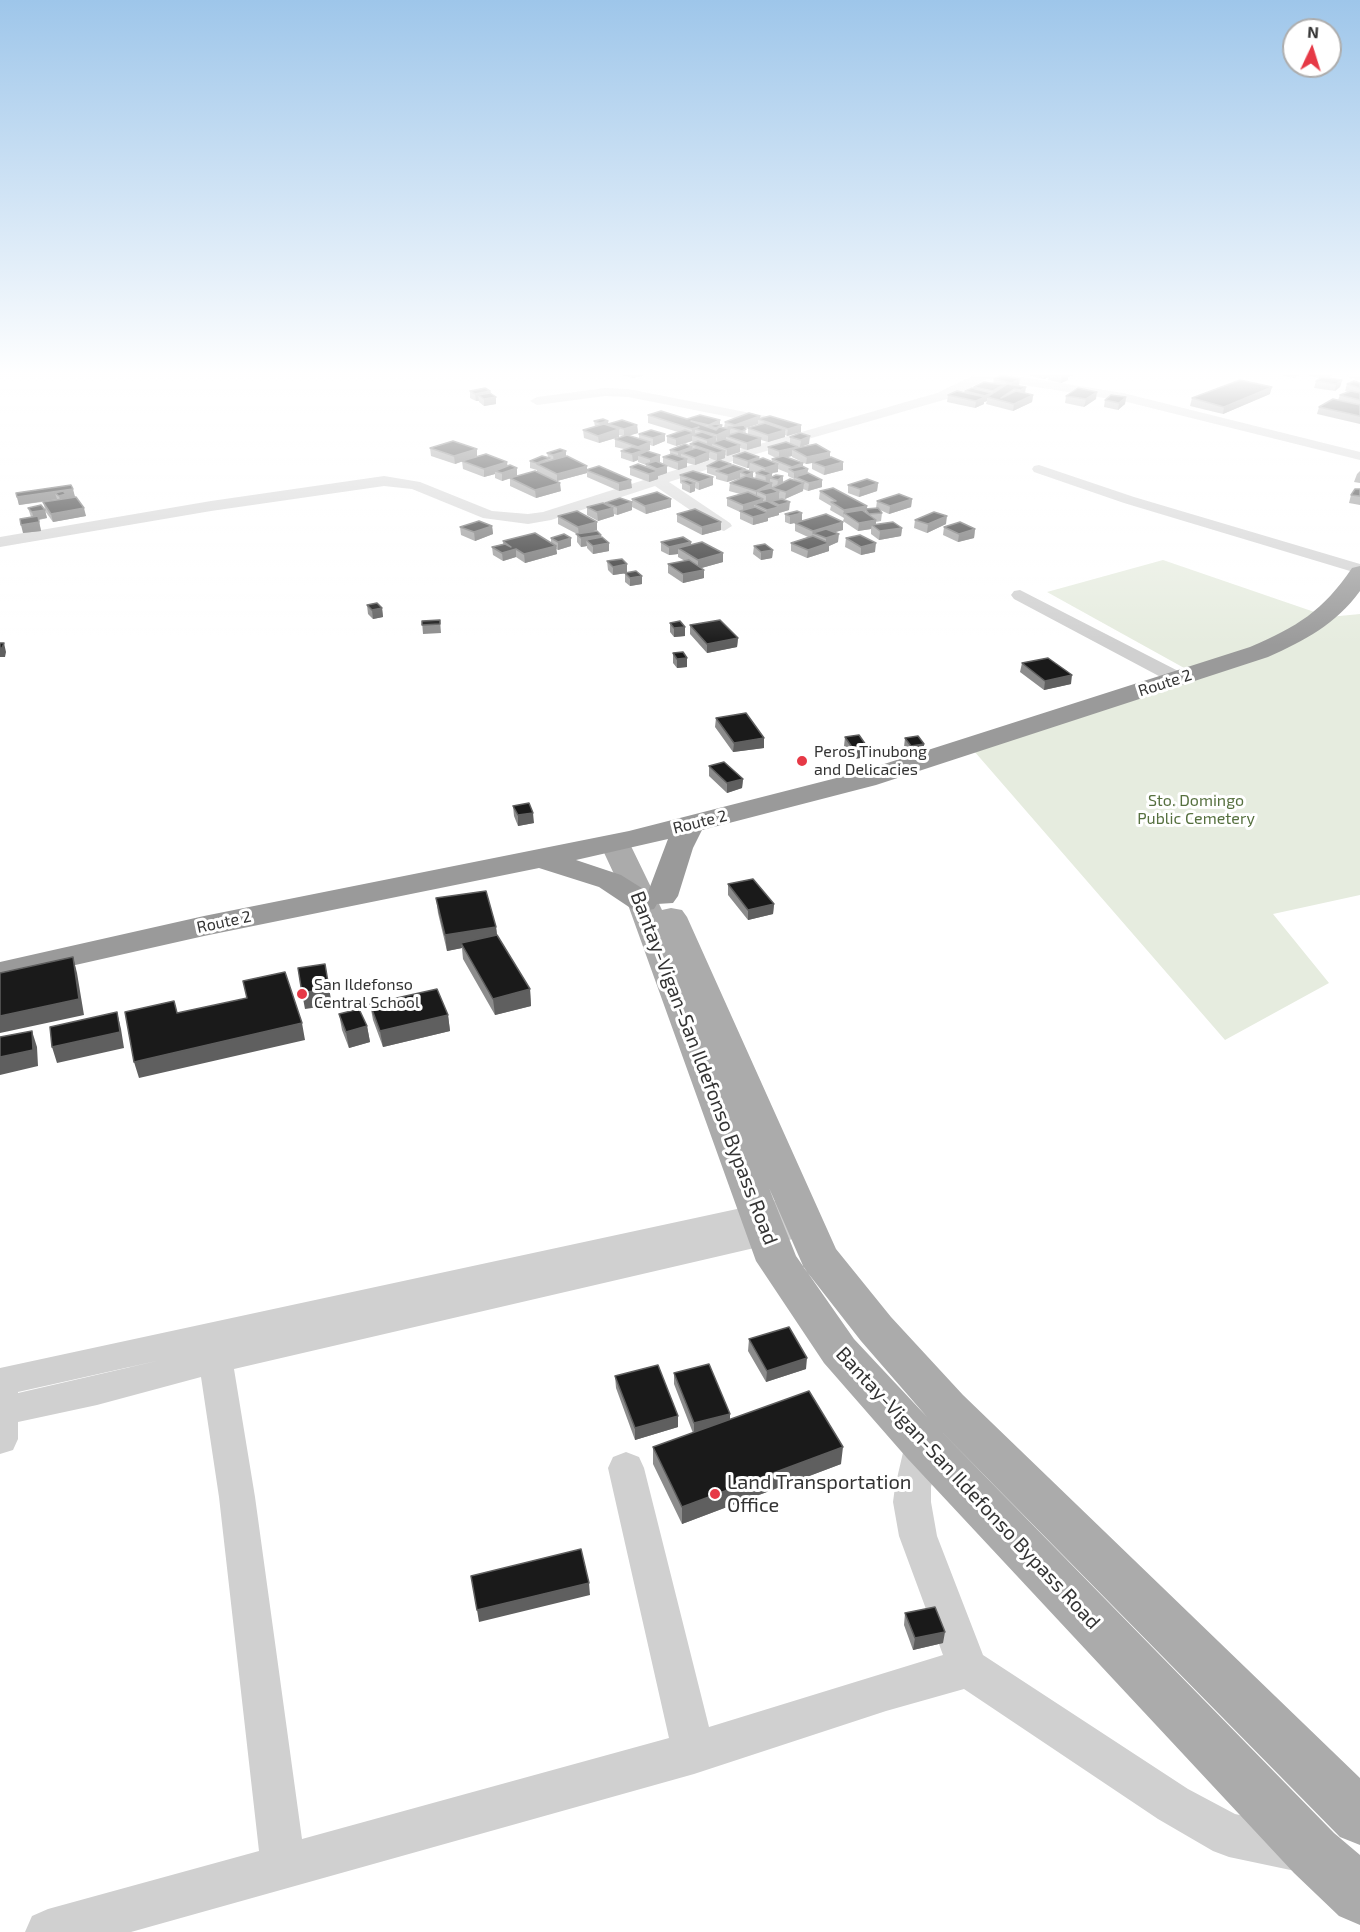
<!DOCTYPE html>
<style>
body{margin:0}
#map{position:relative;width:1360px;height:1932px;overflow:hidden;background:#fff;font-family:"Exo 2",sans-serif}
canvas{display:block}
.north{position:absolute;left:1282px;top:18px;width:60px;height:60px;box-sizing:border-box;background:#fff;border:2px solid #adadad;border-radius:50%;rotate:4deg;font-size:16px;font-weight:700;line-height:24px;text-align:center;color:#333}
.north::after{content:'';display:block;margin:auto;width:21px;height:27px;background:#e63946;clip-path:polygon(50% 0,100% 100%,50% 72%,0 100%)}
</style>
<div id="map">
<canvas width="1360" height="1932"></canvas>
<div class="north">N</div>
</div>
<script>
const c = document.querySelector('canvas').getContext('2d');
c.lineJoin = 'round';
function paint(path, color) { c.fillStyle = color; c.fill(path, 'evenodd'); }
function strokePath(path, color, width, dash) { c.strokeStyle = color; c.lineWidth = width; c.lineCap = dash ? 'butt' : 'round'; c.setLineDash(dash || []); c.stroke(path); }
function write(font, color, halo, rows, align = 'center') {
  c.font = font + ' "Exo 2",sans-serif'; c.lineWidth = 6; c.setLineDash([]); c.textBaseline = 'middle'; c.strokeStyle = halo; c.fillStyle = color; for (const [text, x, y, turn = 0] of rows) {
    c.save(); c.translate(x, y); c.rotate((+turn || 0) * Math.PI / 180); c.textAlign = isNaN(turn) ? turn : align; if (halo) c.strokeText(text, 0, 0); c.fillText(text, 0, 0); c.restore();
  }
}
paint(new Path2D(`
 M1163,560L1329,617L1360,614V895L1273,914L1329,983L1225,1040L974,751L1195,674L1047,592Z`), '#e6ecdf');
paint(new Path2D(`
 M974,375H1010L1123,393L1360,452V460L1123,401L987,379L947,399L742,458L669,482L730,523L732,526L724,531L718,529L655,486L551,520L528,524L483,518L412,489L384,486L211,511L0,547V537L211,501L384,476L420,482L492,511L528,514L543,512L732,452L937,393Z
 M1347,375H1360V380L1349,378Z
 M605,388L628,389L776,418L783,422L776,426L628,397L605,396L537,405L530,401L537,397Z
 M1039,465L1134,497L1360,564V574L1124,503L1034,472L1032,469L1034,466Z
 M1020,590L1186,675L1189,679L1186,683H1172L1014,599L1011,595L1014,591Z
 M774,1201L785,1204L789,1212L784,1220L793,1223L798,1231L793,1239L234,1369L255,1497L302,1839L669,1738L608,1468L613,1457L626,1452L639,1457L644,1468L709,1727L943,1655L899,1536L893,1502L895,1487L905,1444L910,1433L923,1429L936,1433L941,1444L931,1487V1502L937,1536L983,1655L1188,1789L1235,1814L1300,1828L1316,1834L1322,1850L1316,1866L1300,1872L1229,1857L1213,1851L1158,1819L964,1689L886,1711L694,1774L131,1932H25L32,1916L48,1909L259,1851L219,1497L201,1377L97,1405L18,1422V1439L13,1450L0,1454V1368ZM161,1360L18,1393V1392Z`), '#d0d0d0');
paint(new Path2D(`
 M615,835L625,838L630,844L662,910L671,908L682,910L687,917L836,1249L891,1317L963,1395L1360,1778V1845L1340,1837L935,1425L1334,1833L1360,1855V1925L1339,1916L1294,1873L907,1458L824,1363L756,1261L627,902L600,844L605,838ZM769,1188L804,1268L861,1341L927,1417L854,1339L796,1256Z`), '#ababab');
paint(new Path2D(`
 M1360,566V591C1336,624 1304,641 1268,657L876,785L702,830L693,848L678,896L673,903L657,904L654,909L643,911L632,909L599,887L539,868L204,936L0,982V962L204,916L629,831L856,773L1250,647C1298,626 1322,612 1352,568ZM668,839L648,892L621,875L576,860Z`), '#9a9a9a');
paint(new Path2D(`
 M621,375H643V376L633,378Z
 M1002,375L1019,386L1025,393L1033,395L1032,402L1013,411L986,404L987,401L984,402V404L975,408L947,402L948,395L965,393V391L974,389V387L993,383L994,379Z
 M1027,375H1074L1068,377V380L1061,383L1048,380L1049,377L1044,379Z
 M1280,375H1300L1294,378Z
 M1306,375H1333L1328,378L1342,380L1340,387L1335,391L1314,388L1316,381L1320,378Z
 M1360,383V424L1317,414L1319,407L1338,400L1340,395L1348,392L1345,391L1347,384Z
 M470,391H490L491,393L496,404L484,406L479,402V401H476L470,398Z
 M1270,394L1223,414L1190,406L1192,398Z
 M1066,396L1096,399L1084,407L1065,403Z
 M1126,397L1125,404L1118,410L1104,407L1105,400Z
 M648,415L687,419L720,425L722,427L724,428L725,422L760,419L801,425V432L787,436L785,435V437L768,442L761,440V446L747,450L740,448V452L727,456L725,455V458L717,461L709,458V460L695,465L687,463V467L678,470L667,466V473L658,476V479L649,482L630,475V467H646V465L638,462V460L633,462L621,458V451L624,449L615,447V439L623,436L619,435V437L599,443L584,438L583,430L595,427L594,421L608,424L637,425L638,433L628,436L639,439V434L665,441L653,446L650,445V450L644,452L660,455V463L663,464V457L670,455V450L690,446V444L693,443L692,441L676,446L667,443V436L678,432L648,423ZM758,424V425L748,428V434L746,433L745,428Z
 M800,433L809,444L800,447L796,446L798,447V448L830,452V457L843,462V470L824,475L812,469V463L806,464L792,457V456L786,457L803,463V466L808,469L807,473L822,480V487L808,491L803,489V491L785,499H782L789,510L779,513V515L768,518V521L753,525L740,519V512L727,506V498L740,494L729,491L730,483L740,478L727,482L716,479V476L707,473V466H731L745,469V471L753,472V478L755,479L756,473H757L749,470V468H747L733,463V456L772,462V459L776,458L768,454V447L790,444V437ZM778,469L788,473V476L794,479V481L783,482V476L772,477V473L778,472Z
 M430,448L477,449V456L455,464L431,456Z
 M566,451V456L587,466V469L632,488L619,491L587,477V473L557,481L537,472V470L530,468V461L548,457L547,453Z
 M462,461L517,468V476L502,481L495,478V474L484,477L463,469Z
 M1360,471V483L1354,482L1357,474Z
 M680,475L713,477V485L699,490L695,488V491L690,493L682,489V484L680,483Z
 M510,478L561,491L536,498L510,486Z
 M878,483L877,491L859,497L848,493V485Z
 M71,485L75,497L86,516L53,522L45,511L47,518L39,520L41,531L23,533L31,517L28,508L45,509L43,502L57,500L19,505L16,493Z
 M1360,489V505L1349,503L1351,495Z
 M820,491L867,506V508H876L877,501L912,499L911,507L889,514L880,510L882,513L881,521L876,522V525L902,528L901,536L879,540L871,534V529L858,531L843,521L844,518L830,510L831,506L819,499Z
 M632,499H671V507L646,514L632,507V510L617,515L614,514V516L598,521L587,515V507L605,504V503L632,502Z
 M677,514L721,530L702,535L677,522Z
 M785,514L802,521L843,530L835,532L838,542L829,546V551L807,558L791,551V543L808,537L795,531V523L790,524L785,522Z
 M558,516L597,530L593,531L609,543V551L593,554L587,548V546L581,547L577,542V534L558,524Z
 M915,520L946,524L927,533L914,528Z
 M492,526L493,534L475,541L461,535L460,527Z
 M944,527L975,529L974,538L958,542L943,535Z
 M551,538L571,546L558,550L556,549L557,554L525,563L516,557L503,561L493,555L492,547L503,544V541L551,543Z
 M846,538L875,552L861,555L845,547Z
 M661,542L691,545L723,553V562L701,568L704,578L683,583L668,573V564L685,561L678,557V554L669,555L661,551Z
 M754,546L773,550L772,558L761,560L753,554Z
 M607,561L627,564V573L642,576V584L630,586L625,582V573H627L613,575L608,570Z
 M367,605L382,608L383,617L373,619L368,614Z
 M440,620L441,633L423,634L422,621Z
 M670,623L685,627V636L674,637L670,632Z
 M690,625L738,638L737,647L707,653L690,634Z
 M673,653L687,667L677,668L673,663Z
 M1022,663L1071,684L1044,690L1020,672Z
 M716,718L764,748L733,752L715,727Z
 M845,737L868,748V757L853,759L844,746Z
 M905,738L924,744L923,754L910,756L904,747Z
 M709,766L743,779L742,788L727,793L709,776Z
 M513,806L534,823L518,826L514,816Z
 M728,884L774,904L773,914L748,920L728,895Z
 M436,898L496,927L497,935L530,989L531,1006L495,1015L463,959L462,948L447,951L438,913Z
 M370,1004L448,1015L450,1031L383,1047L373,1020Z
 M339,1014L367,1026L370,1042L349,1048L342,1030Z
 M749,1339L806,1369L766,1382L748,1351Z
 M674,1373L730,1419L841,1464L682,1524L653,1464V1447L693,1433L674,1384Z
 M615,1376L678,1427L635,1440L616,1388Z
 M905,1613L943,1643L913,1650L904,1625Z`), '#8c8c8c');
paint(new Path2D(`
 M633,375H643V376L633,378Z
 M1045,375H1049V377L1044,379Z
 M1064,375H1074L1068,377V380L1061,383L1062,376Z
 M1020,379L1019,386L1011,390L1012,383Z
 M1342,380L1340,387L1335,391L1336,384Z
 M1026,387L1025,394L1020,397L1021,390Z
 M1272,387L1270,394L1223,414L1224,407Z
 M490,391L491,398L496,397V404L484,406V399L478,395L479,401H476L475,394Z
 M1097,392L1096,399L1084,407L1086,399Z
 M991,393L990,398L987,397V401L984,402V404L975,408L976,401Z
 M1033,395L1032,402L1013,411L1014,404Z
 M1126,397L1125,404L1118,410L1119,403Z
 M760,416V420L758,419V424L739,430L735,429V425Z
 M720,420V426L722,425V432L716,435V428L709,426V425Z
 M608,421L609,428L600,430V423Z
 M637,425L638,433L624,437V429Z
 M801,425V432L787,436L788,429Z
 M699,427L695,429V435H692V441L676,446V439L692,433V429Z
 M619,429V437L599,443L598,436Z
 M730,429V437L726,436V439L717,442V435Z
 M785,430V437L768,442V435Z
 M665,434V441L653,446V438Z
 M810,436L809,444L800,447L801,440Z
 M716,437V444L712,443V446L707,448V440Z
 M761,438V446L747,450V443Z
 M650,442V450L638,455V460L633,462L632,454L639,452L638,447Z
 M740,445V452L727,456V449Z
 M692,447V454L681,453V459L678,460V452Z
 M798,447L797,452L792,449V456L779,459V451Z
 M477,449V456L455,464L454,456Z
 M566,451V459L554,463L553,455Z
 M725,451V458L717,461V453Z
 M709,452V460L695,465V458Z
 M830,452V459L812,462V463L806,464L807,457Z
 M660,455V463L650,466V459Z
 M759,457V465L750,462L749,468H747L748,461Z
 M687,459V467L678,470V462Z
 M507,462L508,469L495,471V474L484,477V469Z
 M843,462V470L824,475L825,467Z
 M803,463V470L808,469L807,477H795L794,479V472L792,470V467Z
 M778,464V472L772,473V479L770,478V482L766,484L765,468Z
 M587,466V473L557,481V474Z
 M667,466V473L658,476V479L649,482V474L657,471V469Z
 M517,468V476L502,481V473Z
 M745,469V474L740,472V478L727,482L728,475Z
 M753,472V480L747,482V475Z
 M783,476V484L777,488L778,480Z
 M713,477V485L699,490V482Z
 M631,480L632,488L619,491V483Z
 M822,480V487L808,491L809,483Z
 M560,483L561,491L536,498L535,490Z
 M695,483V491L690,493V485Z
 M772,483V491H757V498L756,499V491Z
 M804,483L803,491L785,499L786,492Z
 M878,483L877,491L859,497L860,489Z
 M73,489L75,497L61,504L59,496L55,493L57,499L19,505L17,497Z
 M779,492V500L766,503V495Z
 M671,499V507L646,514L645,506Z
 M763,499V507L754,504V509L743,513V505Z
 M912,499L911,507L889,514L890,506Z
 M632,502V510L617,515V507Z
 M790,502L789,510L779,513V515L768,518V521L753,525V517L766,513L767,510L779,507V505Z
 M867,506V511L865,509V514L844,513L843,518L844,510Z
 M84,508L86,516L53,522L51,514Z
 M613,508L614,516L598,521L597,512Z
 M45,510L47,518L34,520L32,512Z
 M802,513V521L790,524V516Z
 M947,516L946,524L927,533L928,524Z
 M876,520V528L872,525L871,529L858,531L859,523Z
 M39,522L41,531L23,533L21,525Z
 M597,522V530L579,535L578,527Z
 M721,522V530L702,535V527Z
 M843,522V530L821,536L813,533L812,539L813,531Z
 M492,526L493,534L475,541L474,532Z
 M902,528L901,536L879,540L880,531Z
 M975,529L974,538L958,542L959,534Z
 M839,534L838,542L829,546V551L807,558L808,550L826,544V538Z
 M601,535V543L586,540L587,546L581,547V538Z
 M571,538V546L558,550V542Z
 M691,542V550L678,548V554L669,555V547Z
 M609,543V551L593,554V546Z
 M876,543L875,552L861,555V547Z
 M556,546L557,554L525,563L524,554Z
 M516,549V557L503,561L502,553Z
 M773,550L772,558L761,560V552Z
 M723,553V562L698,569V560Z
 M627,564V573L613,575V567Z
 M704,570V578L683,583V574Z
 M642,576V584L630,586V578Z
 M382,608L383,617L373,619L372,610Z
 M685,627V636L674,637V628Z
 M738,638L737,647L707,653V644Z
 M4,643L6,652L5,657H0V648Z
 M687,658V667L677,668V659Z
 M1072,675L1071,684L1044,690L1045,681Z
 M764,738V748L733,752L734,743Z
 M924,744L923,754L910,756L911,746Z
 M868,748V757L853,759L854,750Z
 M743,779L742,788L727,793V783Z
 M533,813L534,823L518,826V815Z
 M774,904L773,914L748,920V910Z
 M496,927L498,943H461L462,948L447,951L445,935Z
 M73,957L77,973L84,1015L0,1033V1016Z
 M329,988L332,1005L305,1009L302,993Z
 M530,989L531,1006L495,1015L493,999Z
 M117,1012L121,1029L124,1048L57,1063L52,1047Z
 M448,1015L450,1031L383,1047L380,1031Z
 M302,1023L305,1040L139,1078L134,1062Z
 M367,1026L370,1042L349,1048L346,1032Z
 M32,1031L37,1047L38,1066L0,1075V1057Z
 M807,1358L806,1369L766,1382L767,1371Z
 M730,1414V1426L694,1435V1423Z
 M678,1416V1427L635,1440V1428Z
 M843,1447L841,1464L682,1524V1507Z
 M589,1583L590,1595L479,1622L477,1610Z
 M945,1632L943,1643L913,1650L915,1638Z`), '#5f5f5f');
const building = new Path2D(`
 M1002,375L1020,379L1012,383L994,379Z
 M1322,377L1342,380L1336,384L1316,381Z
 M1240,380L1272,387L1224,407L1192,398Z
 M1354,381L1360,383V388L1347,384Z
 M984,382L1003,385L993,391L974,387Z
 M1007,384L1026,387L1021,390L1014,389L1001,398L1016,391L1033,395L1014,404L987,397Z
 M485,388L490,391L475,394L470,391Z
 M972,388L991,393L985,396L965,391Z
 M1078,388L1097,392L1086,399L1066,396Z
 M957,391L985,397L976,401L948,395Z
 M1351,391L1360,393V400L1340,395Z
 M490,393L496,397L484,399L478,395Z
 M1111,395L1126,397L1119,403L1105,400Z
 M1333,399L1360,405V416L1319,407Z
 M661,411L687,419L700,415L720,420L709,425L691,421L716,430L719,427L730,429L717,435L695,429L699,427L692,429L648,415Z
 M749,413L760,416L735,425L725,422Z
 M770,416L801,425L788,429L758,419Z
 M603,419L608,421L600,423L594,421Z
 M622,420L637,425L624,429L608,424Z
 M765,423L785,430L768,435L748,428Z
 M604,424L619,429L598,436L583,430Z
 M715,424L722,425L716,428L709,426Z
 M744,425L746,429L742,431L728,427Z
 M651,430L665,434L653,438L639,434Z
 M685,430L694,433L676,439L667,436Z
 M702,432L716,437L707,440L692,435Z
 M739,432L761,438L747,443L726,436Z
 M800,433L810,436L801,440L790,437Z
 M627,435L650,442L638,447L615,439Z
 M724,439L740,445L727,449L712,443Z
 M453,441L477,449L454,456L430,448Z
 M698,441L725,451L717,453L690,444Z
 M786,442L798,447L779,451L768,447Z
 M685,444L692,447L678,452L670,450Z
 M816,444L830,452L807,457L792,449Z
 M632,447L644,450L632,454L621,451Z
 M696,448L709,452L695,458L681,453Z
 M560,449L566,451L553,455L547,453Z
 M647,451L660,455L650,459L638,455Z
 M745,452L759,457L748,461L733,456Z
 M486,454L507,462L484,469L462,461Z
 M672,454L687,459L678,462L663,457Z
 M542,456L550,458L537,463L530,461Z
 M567,456L587,466L557,474L537,464Z
 M783,456L803,463L792,467L772,459Z
 M831,457L843,462L825,467L812,462Z
 M763,458L778,464L765,468L750,462Z
 M719,460L731,464L719,469L707,466Z
 M656,461L667,466L657,469L646,464Z
 M638,464L658,471L649,474L630,467Z
 M510,465L517,468L502,473L495,471Z
 M733,465L745,469L728,475L716,471Z
 M599,466L631,480L619,483L586,470Z
 M802,466L808,469L794,472L789,469Z
 M746,470L753,472L747,475L740,472Z
 M762,470L772,473L766,476L756,473Z
 M535,471L560,483L535,490L510,478Z
 M693,471L713,477L699,482L680,475Z
 M808,473L822,480L809,483L795,477Z
 M776,475L783,476L778,480L770,478Z
 M746,476L772,483L756,491L730,483Z
 M790,479L804,483L786,492L772,488Z
 M867,479L878,483L860,489L848,485Z
 M687,480L695,483L690,485L682,481Z
 M71,485L73,489L17,497L16,493Z
 M771,488L779,492L766,495L757,491Z
 M833,488L867,506L844,510L831,502L836,501L820,491Z
 M1355,489H1360V496L1351,495Z
 M63,491L66,494L59,496L55,493Z
 M657,492L671,499L645,506L632,499Z
 M748,492L763,499L743,505L727,498Z
 M899,494L912,499L890,506L877,501Z
 M76,497L84,508L51,514L43,502Z
 M620,498L632,502L617,507L605,503Z
 M782,499L790,502L779,505L771,501Z
 M767,501L779,507L767,510L754,504Z
 M603,503L613,508L597,512L587,507Z
 M41,505L45,510L32,512L28,508Z
 M755,507L768,513L753,517L740,511Z
 M878,508L882,513L869,514L865,509Z
 M695,509L721,522L702,527L677,514Z
 M862,510L876,520L859,523L844,513Z
 M577,511L597,522L578,527L558,516Z
 M797,511L802,513L790,516L785,514Z
 M934,512L947,516L928,524L915,520Z
 M826,514L843,522L813,531L795,523Z
 M38,516L39,522L21,525L20,519Z
 M479,521L492,526L474,532L460,527Z
 M893,522L902,528L880,531L872,525Z
 M960,522L975,529L959,534L944,527Z
 M826,529L839,534L826,538L813,533Z
 M597,531L601,535L581,538L576,534Z
 M535,533L556,546L524,554L516,549L502,553L492,547L505,544L511,547L503,541Z
 M564,534L571,538L558,542L551,538Z
 M860,535L876,543L861,547L846,538Z
 M813,536L829,543L808,550L791,543Z
 M602,537L609,543L593,546L586,540Z
 M683,537L691,542L669,547L661,542Z
 M702,542L723,553L698,560L678,548Z
 M765,544L773,550L761,552L754,546Z
 M622,559L627,564L613,567L607,561Z
 M689,560L704,570L683,574L668,564Z
 M636,571L642,576L630,578L625,573Z
 M377,603L382,608L372,610L367,605Z
 M440,620V624L422,625V621Z
 M720,620L738,638L707,644L690,625Z
 M680,621L685,627L674,628L670,623Z
 M0,643H4L2,648H0Z
 M683,652L687,658L677,659L673,653Z
 M1048,658L1072,675L1045,681L1022,663Z
 M746,713L764,738L734,743L716,718Z
 M859,735L868,748L854,750L845,737Z
 M918,736L924,744L911,746L905,738Z
 M724,762L743,779L727,783L709,766Z
 M529,803L533,813L518,815L513,806Z
 M753,879L774,904L748,910L728,884Z
 M486,891L496,927L445,935L436,898Z
 M497,935L530,989L493,999L461,943Z
 M73,957L79,999L0,1016V973Z
 M325,964L329,988L302,993L298,968Z
 M285,972L302,1023L134,1062L125,1012L174,1001L177,1013L247,998L243,981Z
 M437,989L448,1015L380,1031L370,1004Z
 M359,1009L367,1026L346,1032L339,1014Z
 M117,1012L120,1032L52,1047L50,1027Z
 M32,1031L33,1050L0,1057V1037Z
 M789,1327L807,1358L767,1371L749,1339Z
 M709,1364L730,1414L694,1423L674,1373Z
 M658,1365L678,1416L635,1428L615,1376Z
 M809,1391L843,1447L682,1507L653,1447Z
 M581,1549L589,1583L477,1610L471,1576Z
 M935,1607L945,1632L915,1638L905,1613Z`);
paint(building, '#1a1a1a');
strokePath(building, '#5f5f5f', 1.5);
const sky = c.createLinearGradient(0, 0, 0, 645);
sky.addColorStop(0, '#9ec6ea');
sky.addColorStop(0.58, '#fff');
sky.addColorStop(1, '#ffffff00');
c.fillStyle = sky;
c.fillRect(0, 0, 1360, 645);
for (const [x, y, r, color] of [
 [802,761,6,"#e63946"],
 [302,994,6,"#e63946"],
 [715,1494,6,"#e63946"]
]) { const dot = new Path2D(); dot.arc(x, y, r, 0, 2 * Math.PI); c.fillStyle = color; c.fill(dot); strokePath(dot, '#fff', 2); }
write('16px', '#333', '#fff', [
 ["Route 2",1165,683,-18],
 ["Route 2",700,822,-14],
 ["Route 2",224,922,-12]
]);
write('16px', '#333', '#fff', [
 ["Peros Tinubong",814,752],
 ["and Delicacies",814,770],
 ["San Ildefonso",314,985],
 ["Central School",314,1003]
], 'left');
write('16px', '#56703f', '#fff', [
 ["Sto. Domingo",1196,801],
 ["Public Cemetery",1196,819]
]);
write('20px', '#333', '#fff', [
 ["Bantay-Vigan-San Ildefonso Bypass Road",704,1068,69],
 ["Bantay-Vigan-San Ildefonso Bypass Road",968,1488,47]
]);
write('20px', '#333', '#fff', [
 ["Land Transportation",727,1482],
 ["Office",727,1505]
], 'left');
</script>
